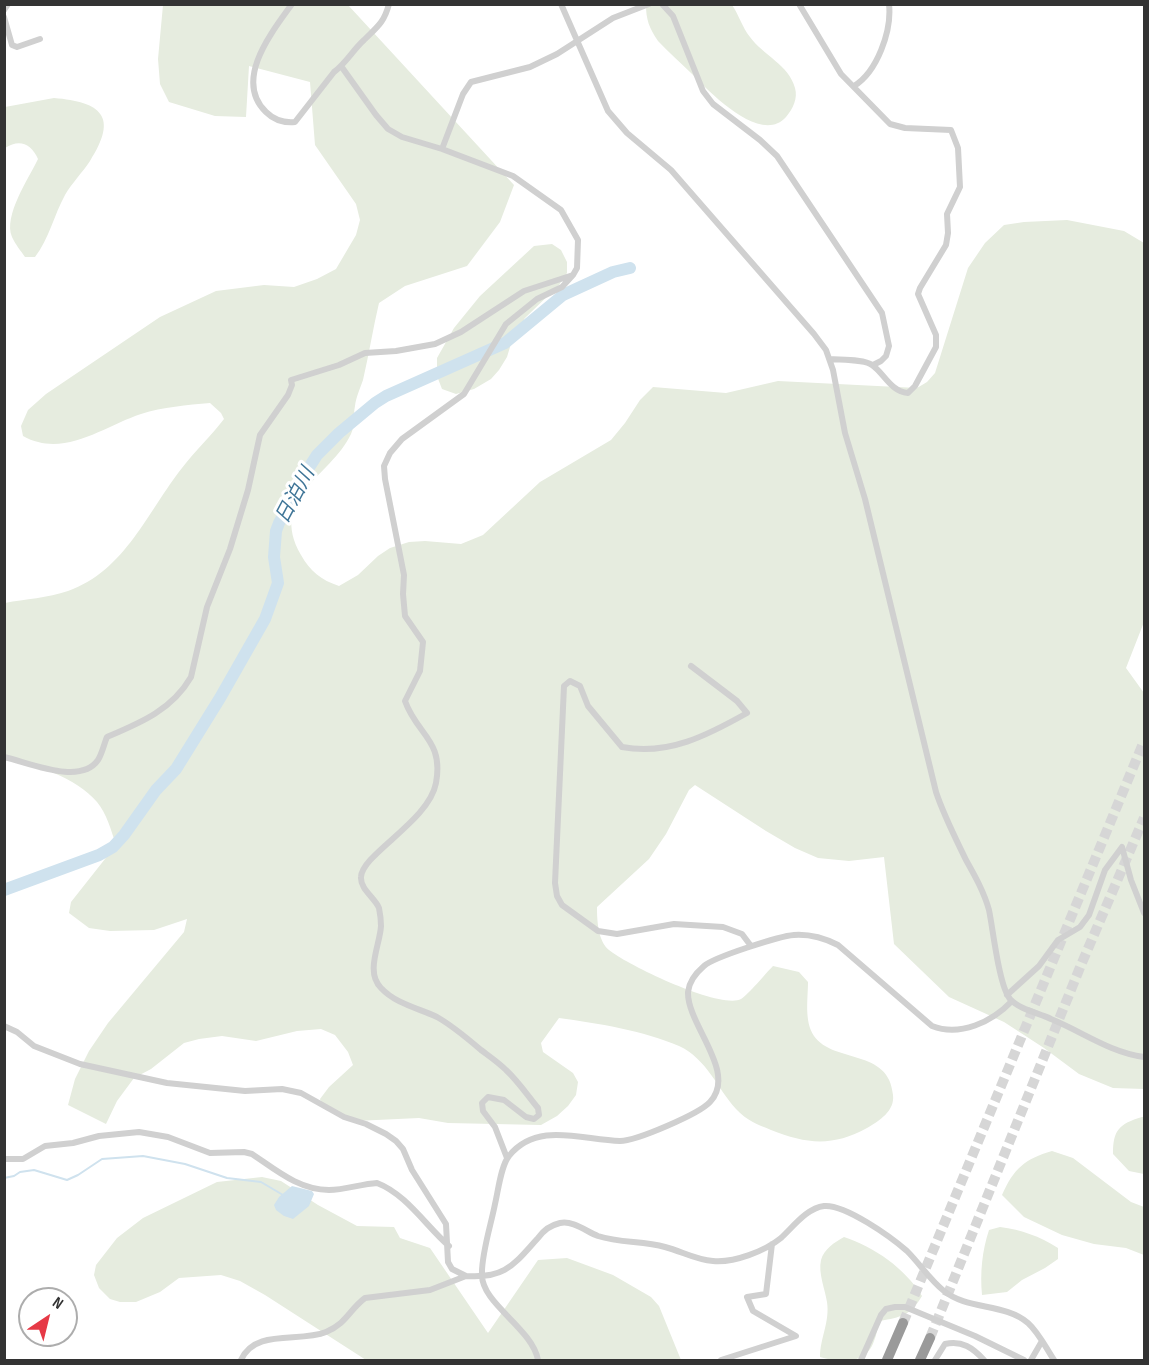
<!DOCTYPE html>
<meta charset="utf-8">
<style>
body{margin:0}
#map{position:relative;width:1149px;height:1365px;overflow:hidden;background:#fff;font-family:"Sofia Sans Condensed",sans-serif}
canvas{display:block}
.frame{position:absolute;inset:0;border:6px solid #333;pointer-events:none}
.north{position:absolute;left:18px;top:1287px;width:60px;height:60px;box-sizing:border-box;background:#fff;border:2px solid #adadad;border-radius:50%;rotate:35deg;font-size:16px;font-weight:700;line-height:24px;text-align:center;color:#333}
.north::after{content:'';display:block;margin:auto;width:21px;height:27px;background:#e63946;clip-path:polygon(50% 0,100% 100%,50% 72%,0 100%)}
</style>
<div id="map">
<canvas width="1149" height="1365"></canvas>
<div class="frame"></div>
<div class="north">N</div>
</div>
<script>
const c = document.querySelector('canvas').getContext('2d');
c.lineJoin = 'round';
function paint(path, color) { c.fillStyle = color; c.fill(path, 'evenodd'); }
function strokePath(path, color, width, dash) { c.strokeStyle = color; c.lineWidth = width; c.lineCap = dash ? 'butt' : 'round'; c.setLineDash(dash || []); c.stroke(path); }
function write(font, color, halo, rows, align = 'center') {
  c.font = font + ' "Sofia Sans Condensed","Noto Sans JP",sans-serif'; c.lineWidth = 6; c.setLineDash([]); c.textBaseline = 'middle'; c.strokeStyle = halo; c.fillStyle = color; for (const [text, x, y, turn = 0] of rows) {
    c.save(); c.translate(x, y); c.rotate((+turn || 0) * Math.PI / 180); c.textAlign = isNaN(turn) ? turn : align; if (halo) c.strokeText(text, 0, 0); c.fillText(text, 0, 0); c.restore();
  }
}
paint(new Path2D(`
 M163,5H348L514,185L500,222L467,266L405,286L379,303C373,328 369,354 363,380C360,389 356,397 355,406C353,415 355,426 351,434C330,478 268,496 301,555C310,571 321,580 339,586L358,575L378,556L390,548L409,542L425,541L461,544L483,535L540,482L611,440L625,423L640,400L653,387L726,393L778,381L917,388L927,382L935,373L968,268L985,243L1004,225L1024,222L1067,220L1124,231L1144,243V622L1126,668L1144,693V1089L1113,1088L1079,1074L1044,1048L1004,1022L949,997L894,944L884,857L849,861L818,858L795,848L766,831L695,785L689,790L666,834L649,859L597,907C597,921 598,941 609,950C627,965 721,1010 741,999C749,994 765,974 773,966L799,972L808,982C808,999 804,1021 814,1036C834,1064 889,1048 893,1095C895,1111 879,1121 867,1128C833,1147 806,1144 771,1130C757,1124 747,1121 736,1109C717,1088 707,1059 679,1046C644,1031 597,1023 559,1018L541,1043L543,1052L573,1073L578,1082L576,1095L568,1106L557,1116L541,1125L448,1123L419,1118L355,1121L323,1108L320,1099L329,1087L353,1065L348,1052L335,1035L321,1029L297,1031L256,1041L222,1036L199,1039L184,1043L151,1069L134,1078L117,1101L106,1124L68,1105L75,1079L89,1051L108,1023L184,932L187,919L154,930L110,931L89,928L69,913L71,902L116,845C111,830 107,814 97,802C76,777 34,765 5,755V603C25,599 48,598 68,591C125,571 148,511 182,468C195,451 211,436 224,419L221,413L210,403C187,405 163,407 141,414C104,426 64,459 23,436L21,426L28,410L46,394L160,317L216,291L264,285L294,287L317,279L336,269L356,235L360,220L356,204L315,145L310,82L249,66L246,117L215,116L169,102L160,84L158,59Z
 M646,5H732C739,15 742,27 750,37C763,55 789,65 795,88C798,98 793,109 786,117C760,146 708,90 691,73C680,62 668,52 658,41C649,28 646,19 646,5Z
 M54,98C101,102 119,116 90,161C82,173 72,183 65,195C54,215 49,239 35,257H25C21,251 15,244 12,237C3,216 29,178 38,159C31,143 19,139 5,148V107Z
 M552,244L561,250L567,262V273L559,285L525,318L513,337L507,357L499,370L491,379L474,389L456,394L442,389L437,376V358L454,328L480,296L534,246Z
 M1142,1117H1144V1174L1129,1171L1113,1154C1113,1130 1119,1124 1142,1117Z
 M1052,1151L1073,1158L1131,1202L1144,1207V1255L1126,1248L1094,1244L1062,1235L1024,1217L1002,1195C1014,1168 1025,1159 1052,1151Z
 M262,1177L281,1181L318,1205L357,1226L394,1227L400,1238L430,1248L488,1333L538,1260L567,1258L613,1275L651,1297L659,1306L681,1360H366L265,1295L240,1281L221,1275L179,1278L160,1292L136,1302H120L110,1299L99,1288L94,1275L96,1265L117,1238L143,1218L217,1182Z
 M1000,1227C1022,1230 1039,1236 1058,1248V1259L1045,1268L1022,1280L1007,1292L982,1295C980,1273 982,1251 989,1230Z
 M844,1237C874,1247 905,1268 922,1296C910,1316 901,1317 880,1321C877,1328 877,1334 874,1341C866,1365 840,1363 820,1357C820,1338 830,1322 827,1302C825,1289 818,1273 821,1260C824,1249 835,1242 844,1237Z`), '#e6ecdf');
paint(new Path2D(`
 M292,1186L312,1191L314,1194L309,1206L293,1219L284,1216L276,1210L274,1205L279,1197Z`), '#cfe2ee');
strokePath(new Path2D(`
 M4,1178L14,1176L20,1172L34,1170L67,1180L78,1175L102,1159L143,1156L185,1164L227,1178L261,1182L283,1195`), '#cfe2ee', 2);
strokePath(new Path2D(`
 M4,890L99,855L113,847L124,835L156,790L176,769L220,698L265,619L278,583L274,557L276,531L279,523L295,496L301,480L317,455L339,433L375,403L386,396L505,343L563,295L613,272L630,268`), '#cfe2ee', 12);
strokePath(new Path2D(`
 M903,1323L1144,741
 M930,1338L1081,965L1144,818`), '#d6d6d6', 10, [10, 5]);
strokePath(new Path2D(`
 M292,4C272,32 233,80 266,112C274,120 284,123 295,122L334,72C346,63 353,50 364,40C377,27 384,23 389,4
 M561,4L608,111L627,133L671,170L814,334L826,350L833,370L845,433L865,499L936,792C944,816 955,837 966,860C975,876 984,892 989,910C993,929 999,986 1010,999C1020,1010 1039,1013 1051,1019C1083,1032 1109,1052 1144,1057
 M662,4L673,16L703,91L713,104L760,140L777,156L882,313L889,346L886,356L881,361L873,365
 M799,4L841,74L890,124L905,128L951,130L958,148L960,187L947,214L948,233L946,245L920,288L918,294L936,335V347L915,386L908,393C890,391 884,373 872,365C864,359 840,360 830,359
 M4,10L8,4
 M4,17L12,45L17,47L40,39
 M341,66L376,115L388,129L402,137L442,149L513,176L561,210L578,240L577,268L573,275L562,287L537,299L506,324L464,394L402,439L390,453L384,466L385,479L404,575L403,594L405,616L423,642L420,671L405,701C417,735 444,740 436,783C429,821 362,854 361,877C360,889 375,898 379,908C380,913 381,921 381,926C380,945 365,972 381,988C396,1004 418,1008 437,1017C453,1026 467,1038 481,1050C489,1056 498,1062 506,1070C518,1081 528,1096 538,1108L539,1115L534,1119L526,1117L504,1100L488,1097L482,1103L483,1111L495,1127L507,1158
 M854,86C877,72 892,31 889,4
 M442,149L463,94L471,82L530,67L557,54L613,18L649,4
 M691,666L737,701L747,713C708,735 668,756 622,747L588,706L580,686L570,681L564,686L555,883L557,896L562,905L598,931L617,934L674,924L723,927L742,934L751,946
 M4,757C28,762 80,786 98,760C102,754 104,744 107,737C140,723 172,710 191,677L207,607L230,549L248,490L260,435L288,395L292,385L291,380L339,365L365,353L396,351L435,344L461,332L524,291L573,275
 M1007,995L1039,966L1058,940L1080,927L1089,915L1105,870L1122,847L1131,880L1144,913
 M4,1026L17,1032L34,1046L80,1064L167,1083L245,1091L282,1089L301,1093L344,1117L366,1124L386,1134L396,1141L403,1149L412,1170L446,1224L448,1262L452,1269L466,1276L430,1290L365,1298C349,1310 347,1323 326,1332C299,1343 255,1328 241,1360
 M5,1159H23L45,1146L73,1143L99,1136L139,1132L168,1137L210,1153L244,1152L252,1154C276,1170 299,1190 329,1190C345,1190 361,1184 377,1183C406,1194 426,1226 449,1246
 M466,1276C506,1279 514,1264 538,1238C543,1231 551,1225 560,1223C573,1220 587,1232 598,1236C620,1243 643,1241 665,1247C681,1251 696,1260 713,1261C734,1263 765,1251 781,1238C793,1227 807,1208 824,1206C845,1204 891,1237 907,1251C920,1264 930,1280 944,1291C967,1310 1005,1303 1028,1323C1039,1333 1046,1348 1054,1360
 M538,1360C532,1328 482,1304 482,1275C481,1255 491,1225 495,1204C498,1192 501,1165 509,1156C537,1121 582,1140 620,1141C636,1141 699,1114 710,1102C738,1072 687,1025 688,992C689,982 697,972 704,966C714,957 780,936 794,935C809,934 824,938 838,945L932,1026C960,1037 992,1022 1012,1001
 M721,1360L796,1336L753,1311L747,1297L766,1294L772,1244
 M861,1360L881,1315L886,1309L895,1307H905L975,1336L1024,1360
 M935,1360L945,1344C962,1340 973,1348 984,1360
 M1031,1360L1042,1341`), '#d0d0d0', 6);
strokePath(new Path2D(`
 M887,1360L903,1323
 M920,1360L930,1338`), '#9a9a9a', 10);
write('italic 20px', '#3f7597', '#fff', [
 ["日泊川",296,496,-62]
]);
</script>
